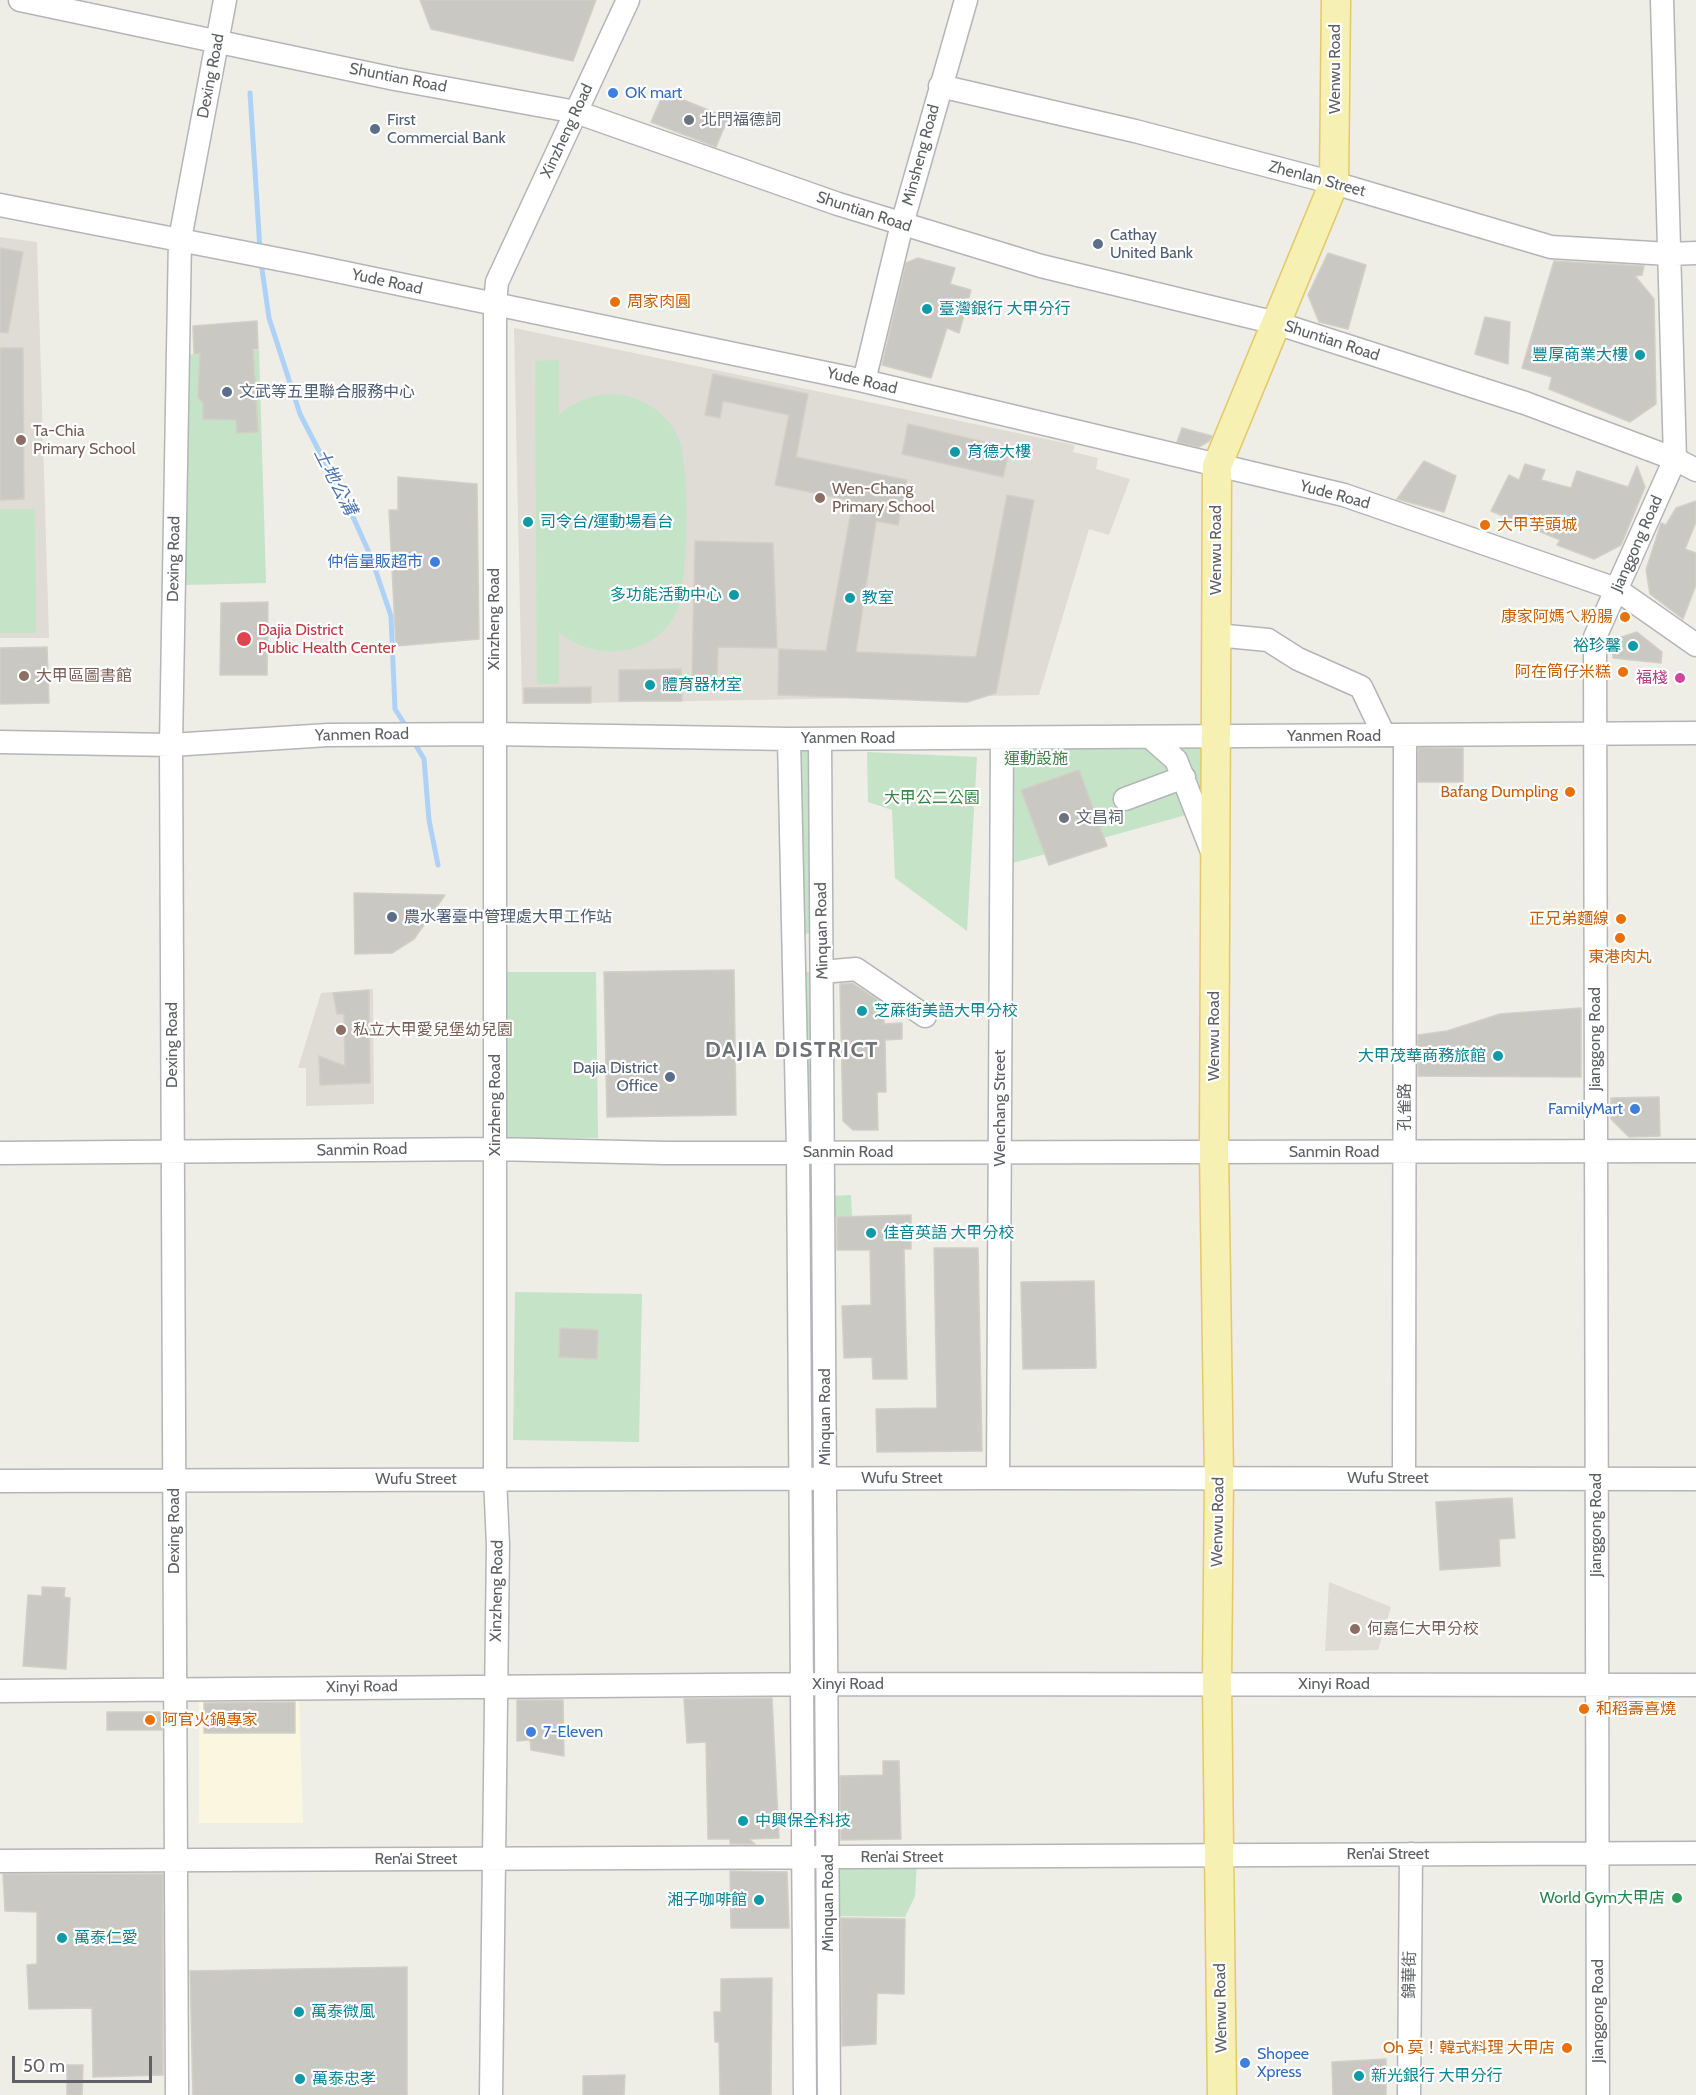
<!DOCTYPE html>
<meta charset="utf-8">
<style>
body{margin:0}
#map{position:relative;width:1696px;height:2095px;overflow:hidden;background:#eeede6;font-family:Cabin,sans-serif}
canvas{display:block}
.scale{position:absolute;left:12px;top:2056px;width:140px;height:27px;box-sizing:border-box;border:3px solid #5e6065;border-top:0;padding-left:8px;font-size:18px;line-height:21px;white-space:nowrap;color:#5e6065;-webkit-text-stroke:4px #fff;paint-order:stroke}
</style>
<div id="map">
<canvas width="1696" height="2095"></canvas>
<div class="scale">50 m</div>
</div>
<script>
const c = document.querySelector('canvas').getContext('2d');
c.lineJoin = 'round';
function paint(path, color) { c.fillStyle = color; c.fill(path, 'evenodd'); }
function strokePath(path, color, width, dash) { c.strokeStyle = color; c.lineWidth = width; c.lineCap = dash ? 'butt' : 'round'; c.setLineDash(dash || []); c.stroke(path); }
function write(font, color, halo, rows, align = 'center') {
  c.font = font + ' Cabin,"Noto Sans TC",sans-serif'; c.lineWidth = 4.5; c.setLineDash([]); c.textBaseline = 'middle'; c.strokeStyle = halo; c.fillStyle = color; for (const [text, x, y, turn = 0] of rows) {
    c.save(); c.translate(x, y); c.rotate((+turn || 0) * Math.PI / 180); c.textAlign = isNaN(turn) ? turn : align; if (halo) c.strokeText(text, 0, 0); c.fillText(text, 0, 0); c.restore();
  }
}
paint(new Path2D(`
 M199,1691L299,1692L303,1823H199Z`), '#faf6df');
paint(new Path2D(`
 M0,237L37,242L49,638H0Z
 M514,328L1075,445L1073,452L1098,458L1096,469L1130,479L1109,535L1089,529L1039,695L522,704Z
 M373,989L374,1104L306,1106V1068H298L321,993Z
 M1329,1582L1391,1607L1378,1650L1325,1651Z`), '#dedcd4');
paint(new Path2D(`
 M259,350L266,583L185,585L183,355Z
 M559,360V415C577,399 601,390 626,396C648,401 669,416 678,437C691,464 689,591 674,617C648,659 594,661 559,632V684H537L535,361Z
 M0,509H35L36,633H0Z
 M1014,739H1200L1204,810L1013,863Z
 M812,747L815,933L796,934L794,748Z
 M867,752L977,757L967,931L895,878L892,810L868,802Z
 M506,972H596L598,1138H507Z
 M798,972H817L819,1107L800,1108Z
 M851,1195L852,1216L830,1217V1196Z
 M515,1292L642,1294L639,1442L513,1440Z
 M838,1861H917L915,1896L905,1917L837,1916Z`), '#c5e3c7');
strokePath(new Path2D(`
 M250,93L260,250
 M261,262L269,318L300,414L354,519L371,557L391,616L395,709L407,728
 M414,742L424,759L429,820L438,865`), '#aed2f6', 5);
const building = new Path2D(`
 M420,0H596L573,61L431,29Z
 M664,92L728,118L716,147L651,122Z
 M0,248L23,252L8,333L0,332Z
 M1328,253L1366,265L1348,329L1319,322L1308,295Z
 M918,258L955,268L950,284L971,290L959,333L947,328L931,378L882,365L906,263Z
 M1554,261L1644,266L1642,275L1635,276L1654,299L1656,404L1630,422L1549,389L1552,377L1522,368Z
 M1485,317L1510,322L1508,364L1475,354Z
 M257,321L258,349H253L258,432L237,433L236,420L203,419V403L198,397L200,353L194,354L193,326Z
 M0,348H23L24,499L0,500Z
 M713,374L808,394L796,457L907,480L898,525L876,521L856,652L976,657L1007,495L1034,500L996,693L967,702L778,695L779,649L826,651L853,501L775,485L789,415L723,401L720,418L705,415Z
 M908,424L1010,448L1003,477L902,454Z
 M1182,428L1212,436L1209,441L1199,447L1177,442Z
 M1424,461L1456,476L1444,512L1397,499Z
 M1525,464L1545,470L1541,480L1571,488L1577,471L1628,487L1637,466L1645,487L1621,545L1594,559L1557,545L1560,540L1491,511L1509,475L1519,480Z
 M398,477L477,484L479,639L396,646L389,510H398Z
 M1696,501V522L1685,549L1696,553V585L1683,619L1650,594L1646,570L1661,523L1666,525L1676,508Z
 M695,541L773,543L777,648L718,647L717,677H692Z
 M268,602L267,675H220L221,603Z
 M1637,632L1662,652L1661,663L1613,658L1612,640Z
 M47,647L49,703L0,704V648Z
 M681,669L682,701H619V670Z
 M591,687V703H524V688Z
 M1418,748H1463V782H1418Z
 M1079,770L1107,846L1049,865L1021,790Z
 M354,893L445,895L414,939L392,953L355,954Z
 M734,970L736,1115L607,1117L604,972Z
 M852,983L884,1004V1024L902,1023V1039L885,1040L886,1092H877L878,1130H853L843,1121L840,984Z
 M369,990L370,1083L320,1085L319,1056L345,1066L344,1014H337L333,993Z
 M1581,1008V1077L1418,1076V1035L1447,1031L1500,1014Z
 M1659,1097L1660,1136L1629,1137L1611,1119V1098Z
 M911,1215V1249H904L907,1379H873L872,1357L844,1358L842,1306L871,1305L870,1250H837V1217Z
 M934,1248H978L982,1451L877,1452L876,1409L937,1408Z
 M1094,1281L1096,1368L1023,1369L1021,1282Z
 M560,1328L598,1330L597,1359L559,1357Z
 M1512,1498L1515,1538L1499,1539L1500,1566L1440,1570L1436,1502Z
 M42,1587L65,1588L64,1597L70,1598L66,1669L23,1666L28,1595L42,1596Z
 M772,1698L779,1838L749,1839L755,1844H730V1839H708L706,1742L687,1743L684,1699Z
 M517,1700H563L564,1756L531,1750L530,1740L517,1741Z
 M295,1702V1733H204V1703Z
 M107,1712H159L162,1714V1730H107Z
 M883,1761H899L901,1839L841,1840L840,1776L883,1775Z
 M730,1871L787,1872L789,1928H731Z
 M3,1874H163V2075L93,2077L92,2008L29,2009L27,1965L37,1964V1912L5,1911Z
 M841,1918L905,1919L904,1994L877,1993L876,2044L842,2046Z
 M407,1967V2095H193L190,1971Z
 M772,1978L771,2095H720L719,2042H715L714,2012H721V1979Z
 M1386,2059V2095H1333L1332,2062Z
 M67,2065H83L82,2095H67Z
 M625,2075L624,2095H583V2076Z`);
paint(building, '#cac8c2');
strokePath(building, '#d2cfc5', 1.5);
const minor = new Path2D(`
 M20,0L395,79L576,112L838,204L1041,266L1276,323L1525,403L1675,459L1696,470
 M940,86L1135,131L1334,183L1551,247L1669,254L1696,253
 M0,205L303,264L864,381L1344,495L1616,589L1696,645
 M864,381L902,224L966,0
 M1216,635L1268,640L1298,659L1361,687L1384,735
 M1150,737L1176,760L1211,849
 M789,739L798,1152L805,2095
 M820,739L829,2095
 M0,742L171,745L328,735L493,734L789,739L1696,733
 M1125,799L1184,777
 M822,972L856,969L925,1016
 M0,1153L494,1149L665,1153L1696,1151
 M998,1478L1002,738
 M1404,1478L1405,735
 M0,1481L998,1478L1696,1479
 M0,1691L827,1684L1696,1685
 M0,1861L1696,1853
 M177,2095L171,745L180,239L225,0
 M491,2095L498,1545L495,1478V303L497,282L628,0
 M1409,2095L1411,1854
 M1598,2095L1595,637L1675,459L1662,0`);
const major = new Path2D(`
 M1222,2095L1217,1683L1219,1477L1214,1152L1217,466L1334,183L1336,0`);
strokePath(minor, '#b3b5b9', 25);
strokePath(major, '#e3c96a', 31);
strokePath(minor, '#fff', 22);
strokePath(major, '#f7f0b3', 28);
for (const [x, y, r, color] of [
 [613,93,6,"#3f7fe0"],
 [689,120,6,"#6b7280"],
 [375,129,6,"#5c6f8a"],
 [1098,244,6,"#5c6f8a"],
 [615,302,6,"#e8710a"],
 [927,309,6,"#0f9aa8"],
 [1640,355,6,"#0f9aa8"],
 [227,392,6,"#5c6f8a"],
 [21,440,6,"#8d6e63"],
 [955,452,6,"#0f9aa8"],
 [820,498,6,"#8d6e63"],
 [528,522,6,"#0f9aa8"],
 [1485,525,6,"#e8710a"],
 [435,562,6,"#3f7fe0"],
 [734,595,6,"#0f9aa8"],
 [850,598,6,"#0f9aa8"],
 [1625,617,6,"#e8710a"],
 [244,639,8,"#e0444e"],
 [1633,646,6,"#0f9aa8"],
 [1623,672,6,"#e8710a"],
 [24,676,6,"#8d6e63"],
 [1680,678,6,"#d1479c"],
 [650,685,6,"#0f9aa8"],
 [1570,792,6,"#e8710a"],
 [1064,818,6,"#6b7280"],
 [392,917,6,"#5c6f8a"],
 [1621,919,6,"#e8710a"],
 [1620,938,6,"#e8710a"],
 [862,1011,6,"#0f9aa8"],
 [341,1030,6,"#8d6e63"],
 [1498,1056,6,"#0f9aa8"],
 [670,1077,6,"#5c6f8a"],
 [1635,1109,6,"#3f7fe0"],
 [871,1233,6,"#0f9aa8"],
 [1355,1629,6,"#8d6e63"],
 [1584,1709,6,"#e8710a"],
 [150,1720,6,"#e8710a"],
 [531,1732,6,"#3f7fe0"],
 [743,1821,6,"#0f9aa8"],
 [1677,1898,6,"#2e9e5b"],
 [759,1900,6,"#0f9aa8"],
 [62,1938,6,"#0f9aa8"],
 [299,2012,6,"#0f9aa8"],
 [1567,2048,6,"#e8710a"],
 [1245,2063,6,"#3f7fe0"],
 [1359,2076,6,"#0f9aa8"],
 [300,2079,6,"#0f9aa8"]
]) { const dot = new Path2D(); dot.arc(x, y, r, 0, 2 * Math.PI); c.fillStyle = color; c.fill(dot); strokePath(dot, '#fff', 2); }
write('16px', '#5e6065', '#fff', [
 ["Wenwu Road",1335,69,-90],
 ["Dexing Road",211,76,-79],
 ["Shuntian Road",398,78,11],
 ["Xinzheng Road",567,131,-65],
 ["Minsheng Road",921,155,-75],
 ["Zhenlan Street",1317,179,15],
 ["Shuntian Road",864,212,18],
 ["Yude Road",387,282,12],
 ["Shuntian Road",1332,341,18],
 ["Yude Road",862,381,13],
 ["Yude Road",1335,495,15],
 ["Jianggong Road",1637,544,-66],
 ["Wenwu Road",1216,550,-90],
 ["Dexing Road",174,559,-89],
 ["Xinzheng Road",494,619,-90],
 ["Yanmen Road",362,735,-1],
 ["Yanmen Road",1334,736],
 ["Yanmen Road",848,738],
 ["Minquan Road",822,931,-91],
 ["Wenwu Road",1214,1036,-90],
 ["Jianggong Road",1595,1039,-90],
 ["Dexing Road",172,1045,-90],
 ["Xinzheng Road",495,1105,-90],
 ["孔雀路",1405,1107,-90],
 ["Wenchang Street",1000,1108,-90],
 ["Sanmin Road",362,1150,-1],
 ["Sanmin Road",848,1152],
 ["Sanmin Road",1334,1152],
 ["Minquan Road",825,1417,-90],
 ["Wufu Street",902,1478],
 ["Wufu Street",1388,1478],
 ["Wufu Street",416,1479],
 ["Wenwu Road",1218,1522,-89],
 ["Jianggong Road",1596,1525,-90],
 ["Dexing Road",174,1531,-90],
 ["Xinzheng Road",497,1591,-89],
 ["Xinyi Road",848,1684],
 ["Xinyi Road",1334,1684],
 ["Xinyi Road",362,1687,-1],
 ["Ren’ai Street",1388,1854],
 ["Ren’ai Street",902,1857],
 ["Ren’ai Street",416,1859],
 ["Minquan Road",828,1903,-90],
 ["錦華街",1410,1975,-89],
 ["Wenwu Road",1221,2008,-91],
 ["Jianggong Road",1598,2011,-90]
]);
write('16px', '#366cbe', '#fff', [
 ["OK mart",625,93],
 ["仲信量販超市",423,562,"right"],
 ["FamilyMart",1623,1109,"right"],
 ["7-Eleven",543,1732],
 ["Shopee",1257,2054],
 ["Xpress",1257,2072]
], 'left');
write('16px', '#4e5e75', '#fff', [
 ["First",387,120],
 ["Commercial Bank",387,138],
 ["Cathay",1110,235],
 ["United Bank",1110,253],
 ["文武等五里聯合服務中心",239,392],
 ["農水署臺中管理處大甲工作站",404,917],
 ["Dajia District",658,1068,"right"],
 ["Office",658,1086,"right"]
], 'left');
write('16px', '#5b616d', '#fff', [
 ["北門福德詞",701,120],
 ["文昌祠",1076,818]
], 'left');
write('16px', '#c56008', '#fff', [
 ["周家肉圓",627,302,"left"],
 ["大甲芋頭城",1497,525,"left"],
 ["康家阿媽ㄟ粉腸",1613,617],
 ["阿在筒仔米糕",1611,672],
 ["Bafang Dumpling",1558,792],
 ["正兄弟麵線",1609,919],
 ["東港肉丸",1620,957,"center"],
 ["和稻壽喜燒",1596,1709,"left"],
 ["阿官火鍋專家",162,1720,"left"],
 ["Oh 莫！韓式料理 大甲店",1555,2048]
], 'right');
write('16px', '#0d838f', '#fff', [
 ["臺灣銀行 大甲分行",939,309],
 ["豐厚商業大樓",1628,355,"right"],
 ["育德大樓",967,452],
 ["司令台/運動場看台",540,522],
 ["多功能活動中心",722,595,"right"],
 ["教室",862,598],
 ["裕珍馨",1621,646,"right"],
 ["體育器材室",662,685],
 ["芝蔴街美語大甲分校",874,1011],
 ["大甲茂華商務旅館",1486,1056,"right"],
 ["佳音英語 大甲分校",883,1233],
 ["中興保全科技",755,1821],
 ["湘子咖啡館",747,1900,"right"],
 ["萬泰仁愛",74,1938],
 ["萬泰微風",311,2012],
 ["新光銀行 大甲分行",1371,2076],
 ["萬泰忠孝",312,2079]
], 'left');
write('16px', '#785e54', '#fff', [
 ["Ta-Chia",33,431],
 ["Primary School",33,449],
 ["Wen-Chang",832,489],
 ["Primary School",832,507],
 ["大甲區圖書館",36,676],
 ["私立大甲愛兒堡幼兒園",353,1030],
 ["何嘉仁大甲分校",1367,1629]
], 'left');
write('16px', '#be3a42', '#fff', [
 ["Dajia District",258,630],
 ["Public Health Center",258,648]
], 'left');
write('16px', '#b23c85', '#fff', [
 ["福棧",1668,678]
], 'right');
write('16px', '#3f8247', '#fff', [
 ["運動設施",1036,759],
 ["大甲公二公園",932,798]
]);
write('16px', '#27864d', '#fff', [
 ["World Gym大甲店",1665,1898]
], 'right');
write('italic 18px', '#5078b0', '#fff', [
 ["土地公溝",335,482,63]
]);
c.letterSpacing = '1.5px';
write('bold 22px', '#6f7277', '#fff', [
 ["DAJIA DISTRICT",792,1051]
]);
c.letterSpacing = '0px';
</script>
